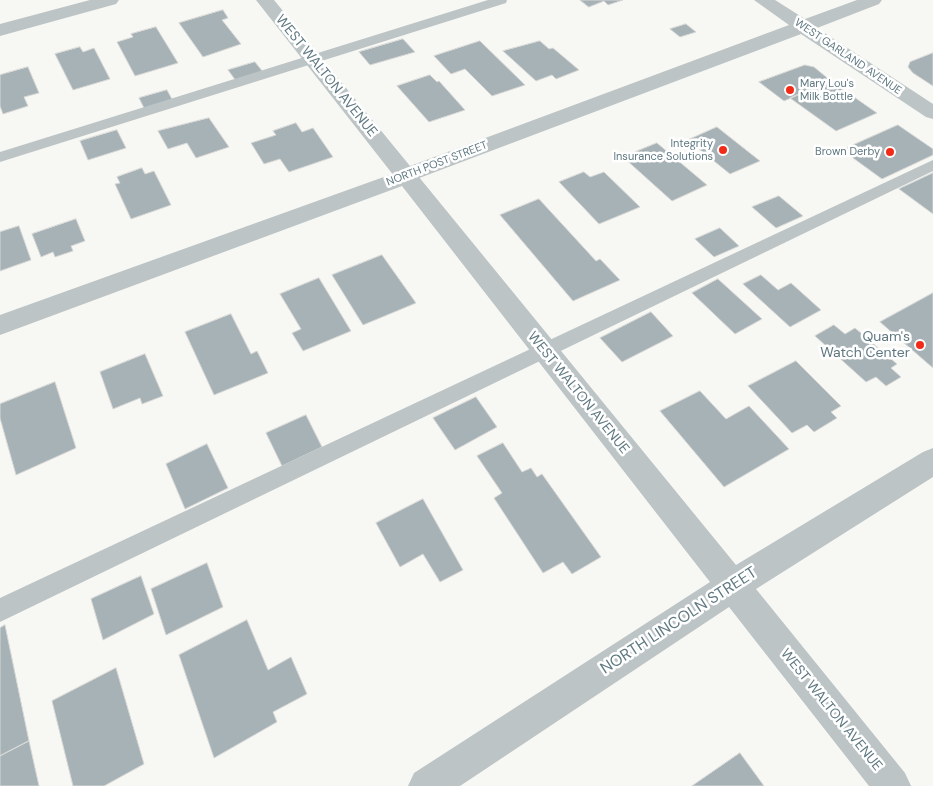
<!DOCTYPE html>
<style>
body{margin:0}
canvas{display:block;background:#f7f7f3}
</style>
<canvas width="933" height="786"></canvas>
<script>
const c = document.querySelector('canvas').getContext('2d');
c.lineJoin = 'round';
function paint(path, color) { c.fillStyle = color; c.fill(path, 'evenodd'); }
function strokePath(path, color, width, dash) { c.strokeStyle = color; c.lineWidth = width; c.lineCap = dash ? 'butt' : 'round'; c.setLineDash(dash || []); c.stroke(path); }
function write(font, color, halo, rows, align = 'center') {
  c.font = font + ' "DM Sans",sans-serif'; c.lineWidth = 5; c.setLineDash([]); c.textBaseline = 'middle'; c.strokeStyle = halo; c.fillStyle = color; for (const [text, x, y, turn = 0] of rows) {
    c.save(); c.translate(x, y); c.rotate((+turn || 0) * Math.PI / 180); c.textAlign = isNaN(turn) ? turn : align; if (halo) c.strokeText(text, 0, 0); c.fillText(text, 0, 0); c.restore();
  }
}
const building = new Path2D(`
 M580,0H623L608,5L604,1L589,7Z
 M223,10L228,18L222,20L241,44L203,57L179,23Z
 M686,24L696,32L680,37L670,29Z
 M156,27L178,63L135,76L117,42L133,37L131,34Z
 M403,39L415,52L370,65L359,52Z
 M480,41L525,85L492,96L465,69L451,74L434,56Z
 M540,41L549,49L553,48L579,70L556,79L552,75L536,81L503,51Z
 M80,47L83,52L94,48L110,79L73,90L55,54Z
 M933,53V86L913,73L908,67L910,62Z
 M255,62L263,72L236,81L228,70Z
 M805,65L814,67L831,81L784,101L759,82Z
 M28,67L39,93L24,97L28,106L3,114L0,106V75Z
 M430,75L437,82L439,81L465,110L429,122L397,86Z
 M831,81L877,113L836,131L790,98Z
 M167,90L173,101L145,110L139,98Z
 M209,118L229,147L196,158L187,143L168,149L158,131Z
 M296,123L302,132L313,128L333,157L289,172L280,159L264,164L251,143L276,135L273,131Z
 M898,125L933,149V155L882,179L842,150Z
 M717,127L760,161L730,174L688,140Z
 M117,130L126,148L88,160L80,141Z
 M657,143L707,185L672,201L623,157Z
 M142,168L145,174L154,171L171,205L131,219L115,184L120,183L117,177Z
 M584,172L590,177L604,172L640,207L599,224L559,182Z
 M933,173V214L899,189Z
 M779,196L803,216L776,228L752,207Z
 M539,199L596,261L600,259L620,280L573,301L500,215Z
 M76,219L85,241L71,246L73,251L55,257L53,252L41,257L32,234Z
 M19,226L31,260L0,271V232Z
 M720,228L739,246L714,257L695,239Z
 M382,255L416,303L363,325L332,275Z
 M761,275L778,290L791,283L821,310L790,327L743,284Z
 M319,278L351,331L303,351L292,333L301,329L280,294Z
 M718,279L762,319L735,334L692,293Z
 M933,293V368L880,322Z
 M651,312L673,336L622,362L600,338Z
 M231,314L251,354L257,351L268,373L214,395L185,332Z
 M834,325L845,334L855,328L897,364L891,368L901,377L886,386L876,377L866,382L815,336Z
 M145,354L163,396L142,404L140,398L113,409L100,372Z
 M796,361L841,406L831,412L837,418L814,432L807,425L792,433L748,386Z
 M55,382L76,448L16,475L0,418V404Z
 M700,391L726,419L749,406L789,449L724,487L660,411Z
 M476,397L497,427L455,450L433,418Z
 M306,415L322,447L282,466L266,433Z
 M503,443L522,472L531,468L537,477L542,474L601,557L572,574L563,562L543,573L494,498L502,493L477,456Z
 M207,444L228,488L185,509L166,464Z
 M423,499L463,570L440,582L423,554L400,567L376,523Z
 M207,563L223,607L166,635L151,589Z
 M141,576L154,614L103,640L91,599Z
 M247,620L268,670L291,657L307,694L273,712L277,722L214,758L179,655Z
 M5,625L29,741L0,756V628Z
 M116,668L144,764L104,786H73L52,701Z
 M29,741L39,786H0V756Z
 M740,753L764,786H692Z`);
paint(building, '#a6b2b6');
strokePath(building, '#d8d8d6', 1);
paint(new Path2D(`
 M488,0H507L506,3L0,162V152Z
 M933,160V171L0,622V598Z`), '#bcc4c6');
paint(new Path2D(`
 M406,169L414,171L736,565L923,452L933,448V477L756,589L905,773L911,786H869L729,607L460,786H408L414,773L710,582L402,186L0,335V315Z`), '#bcc4c6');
paint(new Path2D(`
 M90,0H119L116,4L0,36V24Z
 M256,0H274L410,166L789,25L754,0H775L805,19L857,0H882L879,4L817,28L933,104V119L926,117L801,34L406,183L398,181Z`), '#bcc4c6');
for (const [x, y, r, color] of [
 [790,90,5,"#f22a18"],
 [723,150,5,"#f22a18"],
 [890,152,5,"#f22a18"],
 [920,345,5,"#f22a18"]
]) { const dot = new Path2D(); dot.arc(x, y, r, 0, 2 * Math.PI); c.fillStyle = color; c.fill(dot); strokePath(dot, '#fff', 2); }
write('11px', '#5f7881', '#fff', [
 ["WEST GARLAND AVENUE",848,57,34],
 ["NORTH POST STREET",437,164,-21]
]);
write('11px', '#5f7881', '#fff', [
 ["Mary Lou's",800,84,"left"],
 ["Milk Bottle",800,97,"left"],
 ["Integrity",713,144],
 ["Insurance Solutions",713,157],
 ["Brown Derby",880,152]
], 'right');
write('14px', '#5f7881', '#fff', [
 ["WEST WALTON AVENUE",326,76,51],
 ["WEST WALTON AVENUE",578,393,51],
 ["WEST WALTON AVENUE",831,710,51]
]);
write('14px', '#5f7881', '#fff', [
 ["Quam's",910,337],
 ["Watch Center",910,353]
], 'right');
write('16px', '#5f7881', '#fff', [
 ["NORTH LINCOLN STREET",679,621,-33]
]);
</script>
